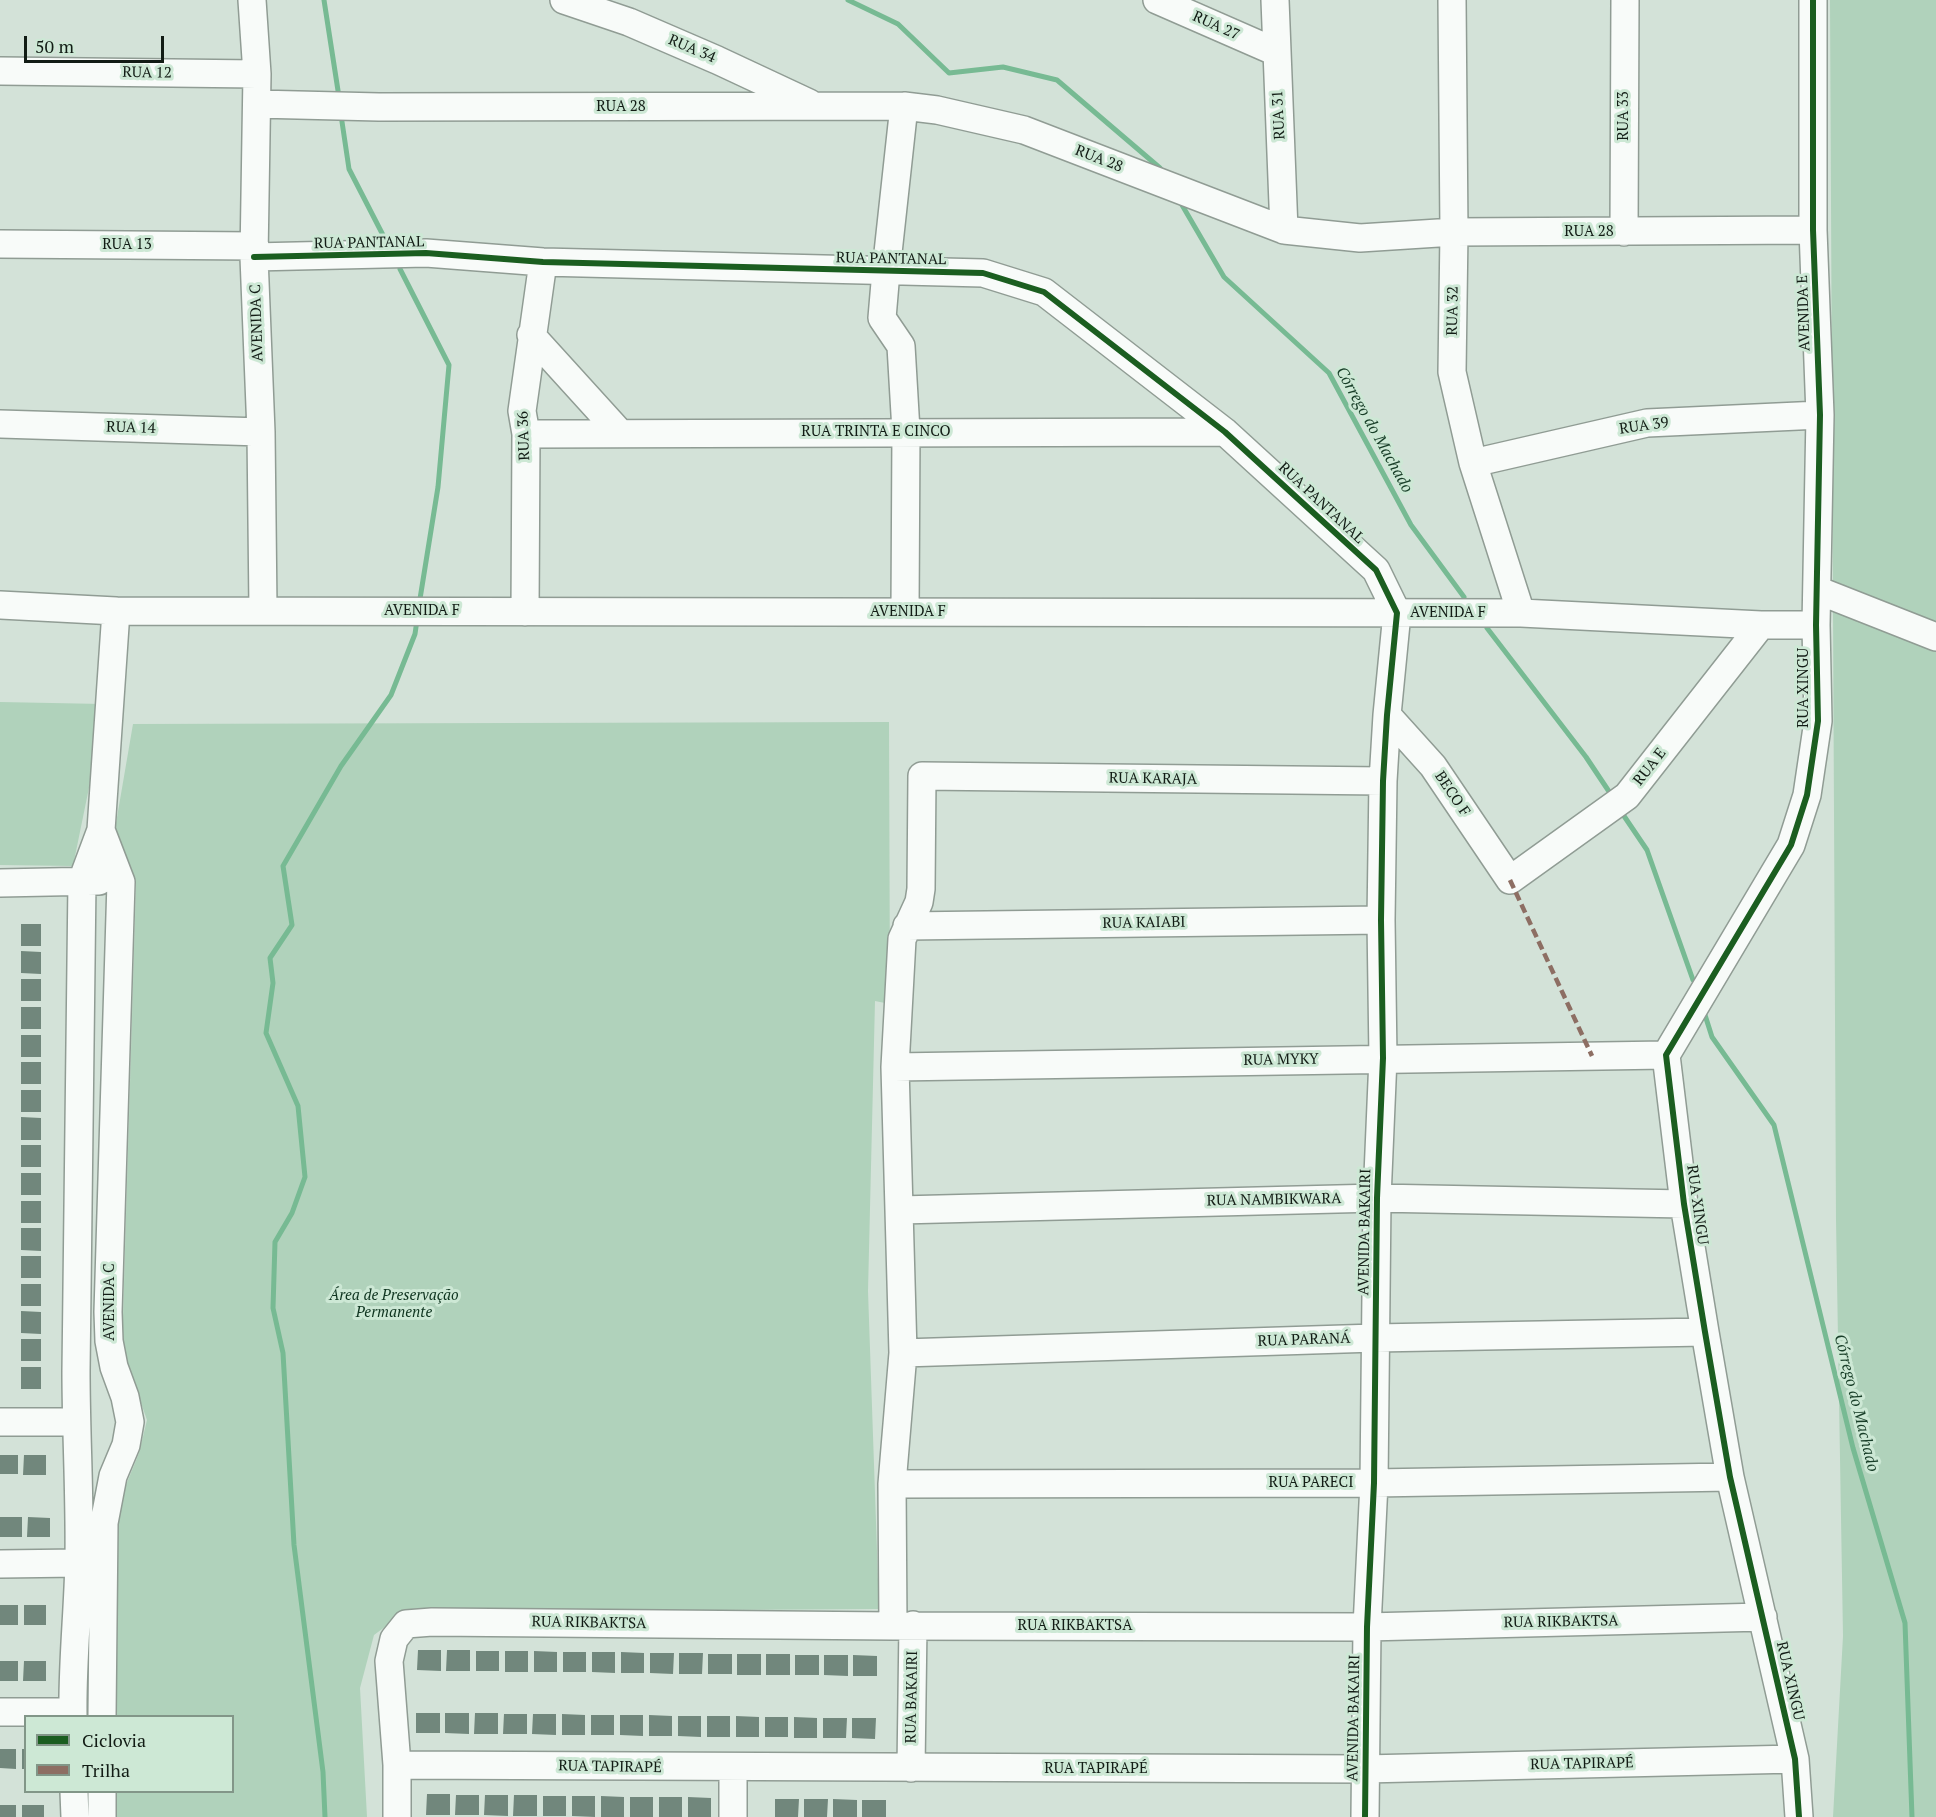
<!DOCTYPE html>
<meta charset="utf-8">
<style>
body{margin:0}
#map{position:relative;width:1936px;height:1817px;overflow:hidden;background:#d3e2d8;font-family:"PT Serif",serif}
canvas{display:block}
.legend{position:absolute;left:24px;top:1715px;width:210px;height:78px;box-sizing:border-box;background:#cde8d5;border:2px solid #829688;margin:0;padding:8px 10px;list-style:none;font-size:18px;color:#121c15}
.legend li{display:flex;align-items:center;gap:12px;height:30px}
.legend b{width:30px;border:2px solid #829688}
.scale{position:absolute;left:24px;top:36px;width:140px;height:27px;box-sizing:border-box;border:3px solid #121c15;border-top:0;padding-left:8px;font-size:18px;line-height:21px;white-space:nowrap;color:#121c15;-webkit-text-stroke:4px #cde8d5;paint-order:stroke}
</style>
<div id="map">
<canvas width="1936" height="1817"></canvas>
<ul class="legend">
<li><b style="height:8px;background:#1b5e20"></b>Ciclovia</li>
<li><b style="height:8px;background:#8d6e63"></b>Trilha</li>
</ul>
<div class="scale">50 m</div>
</div>
<script>
const c = document.querySelector('canvas').getContext('2d');
c.lineJoin = 'round';
function paint(path, color) { c.fillStyle = color; c.fill(path, 'evenodd'); }
function strokePath(path, color, width, dash) { c.strokeStyle = color; c.lineWidth = width; c.lineCap = dash ? 'butt' : 'round'; c.setLineDash(dash || []); c.stroke(path); }
function write(font, color, halo, rows, align = 'center') {
  c.font = font + ' "PT Serif",serif'; c.lineWidth = 6; c.setLineDash([]); c.textBaseline = 'middle'; c.strokeStyle = halo; c.fillStyle = color; for (const [text, x, y, turn = 0] of rows) {
    c.save(); c.translate(x, y); c.rotate((+turn || 0) * Math.PI / 180); c.textAlign = isNaN(turn) ? turn : align; if (halo) c.strokeText(text, 0, 0); c.fillText(text, 0, 0); c.restore();
  }
}
paint(new Path2D(`
 M1830,0H1936V1817H1833L1843,1636L1836,1220Z
 M0,702L103,704L102,724L73,866L0,865Z
 M889,722L890,1004L875,1001L868,1291L879,1609L405,1612L374,1635L360,1688L367,1817H114V1792H232V1716H115L117,1507L139,1453L147,1420L122,1349L136,884L115,829L133,724Z`), '#b0d2bb');
strokePath(new Path2D(`
 M324,0L339,97
 M848,0L898,24L949,73L1003,67L1057,80L1160,168
 M341,115L349,169L385,239
 M1182,205L1224,277L1329,373L1411,525L1464,597
 M400,269L449,365L438,487L419,605
 M1487,628L1586,757L1608,790
 M1624,816L1647,850L1693,980
 M1705,1015L1712,1037L1774,1125L1853,1448L1905,1623L1912,1817
 M325,1817L323,1772L294,1545L283,1353L273,1308L275,1242L292,1213L305,1177L298,1106L266,1033L273,983L270,958L292,925L283,866L341,766L391,695L415,634L417,620`), '#77ba93', 5);
paint(new Path2D(`
 M21,924H41V946H21Z
 M21,951L41,952V974L21,973Z
 M21,979H41V1001H21Z
 M21,1007H41V1029H21Z
 M21,1035H41V1057H21Z
 M21,1062H41V1084H21Z
 M21,1090H41V1112H21Z
 M21,1117L41,1118V1140H21Z
 M21,1145H41V1167H21Z
 M21,1173H41V1195H21Z
 M21,1201H41V1223H21Z
 M21,1228H41V1251L21,1250Z
 M21,1256H41V1278H21Z
 M21,1284H41V1306H21Z
 M21,1311L41,1312V1334L21,1333Z
 M21,1339H41V1361H21Z
 M21,1367H41V1389H21Z
 M0,1455H18V1474H0Z
 M24,1455H46V1475H23Z
 M0,1517H22V1537H0Z
 M28,1517L50,1518V1537H27Z
 M0,1605H18V1625H0Z
 M24,1605H46V1625H24Z
 M418,1650H441V1671L417,1670Z
 M447,1650H470V1671H446Z
 M476,1651H499V1671H476Z
 M505,1651H528V1672H505Z
 M534,1651L557,1652V1672H534Z
 M563,1652H586V1672H563Z
 M592,1652H615V1673L592,1672Z
 M621,1652L644,1653V1673H621Z
 M650,1653H674L673,1674L650,1673Z
 M679,1653H703L702,1674H679Z
 M708,1654H732V1674H708Z
 M737,1654H761V1675H737Z
 M766,1654H790V1675H766Z
 M795,1655H819V1675H795Z
 M824,1655H848V1676L824,1675Z
 M853,1655L877,1656V1676H853Z
 M0,1661H18V1681H0Z
 M24,1661H46V1681H23Z
 M416,1713H440V1733H416Z
 M445,1713H469V1734L445,1733Z
 M475,1713H498V1734H474Z
 M504,1714H527V1734H503Z
 M533,1714H556V1735L532,1734Z
 M562,1714L585,1715V1735H562Z
 M591,1715H614V1735H591Z
 M620,1715H643V1736L620,1735Z
 M649,1715L672,1716V1736H649Z
 M678,1716H701V1737L678,1736Z
 M707,1716H730V1737H707Z
 M736,1716L759,1717V1737H736Z
 M765,1717H788V1737H765Z
 M794,1717L817,1718V1738H794Z
 M823,1718H847L846,1738H823Z
 M852,1718H876L875,1739L852,1738Z
 M0,1749H16V1769L0,1768Z
 M22,1749H26V1769H22Z
 M427,1794H450V1815H426Z
 M456,1795H479V1815H455Z
 M485,1795H508V1816L484,1815Z
 M514,1795H537V1816H513Z
 M543,1796H566V1816H543Z
 M572,1796H595V1817L572,1816Z
 M601,1796L624,1797V1817H601Z
 M630,1797H653V1817H630Z
 M659,1797H682V1817H659Z
 M688,1797L711,1798V1817H688Z
 M775,1799H799L798,1817H775Z
 M804,1799H828L827,1817H804Z
 M833,1799L857,1800V1817H833Z
 M862,1800H886V1817H862Z
 M0,1805H16V1817H0Z
 M22,1805H44V1817H22Z`), '#71877c');
const minor = new Path2D(`
 M252,0L257,74L254,257L261,432L263,609
 M564,0L629,22L717,60L809,103
 M1157,0L1276,52
 M1275,0L1284,230
 M1452,0L1454,232L1452,372L1473,463L1521,613
 M0,71L257,74
 M257,104L379,107L904,106L937,110L1024,130L1284,230L1360,238L1454,232L1813,230
 M904,106L886,271L882,318L901,346L906,431L905,611
 M1624,232L1625,0
 M0,244L255,246
 M254,257L426,253L543,262L983,273L1044,292L1225,432L1376,570L1397,613L1387,715L1383,781L1381,920L1383,1058L1377,1198L1374,1483L1367,1627L1365,1817
 M531,335L620,433
 M0,424L261,432
 M526,434L1225,432
 M1473,463L1647,423L1820,415
 M1817,590L1936,637
 M0,605L116,611L1521,613L1761,625H1816
 M525,612L526,434L522,411L543,262
 M1387,715L1433,766L1510,880L1627,796L1761,625
 M101,830L121,882L108,1312L109,1341L114,1367L125,1397L130,1422L126,1445L113,1476L104,1523L102,1716
 M0,883L99,881
 M907,926L1381,920
 M895,1067L1666,1055
 M900,1210L1377,1198L1684,1204
 M903,1353L1375,1338L1705,1332
 M0,1422H76
 M892,1484L1374,1483L1730,1477
 M0,1564L79,1563
 M893,1626L892,1484L903,1353L895,1067L902,939L919,902L921,889L922,776L1383,781
 M0,1712H73
 M73,1716C72,1664 78,1612 79,1560C80,1496 76,1434 76,1371L82,881L101,830L116,611
 M397,1765L1365,1769L1795,1759
 M911,1768L913,1625
 M74,1792L75,1817
 M102,1817V1792
 M397,1817V1765L389,1661L394,1639L406,1624L432,1622L893,1626L1367,1627L1763,1617
 M733,1817V1768
 M1799,1817L1795,1759L1730,1477L1705,1332L1684,1204L1666,1055L1791,845L1807,795L1818,721L1816,625L1820,415L1813,230V0`);
strokePath(minor, '#909c94', 30);
strokePath(minor, '#f8fbf9', 27);
strokePath(new Path2D(`
 M1510,880L1592,1056`), '#8d6e63', 4.5, [9, 4.5]);
strokePath(new Path2D(`
 M254,257L426,253L543,262L983,273L1044,292L1225,432L1376,570L1397,613L1387,715L1383,781L1381,920L1383,1058L1377,1198L1374,1483L1367,1627L1365,1817
 M1799,1817L1795,1759L1730,1477L1705,1332L1684,1204L1666,1055L1791,845L1807,795L1818,721L1816,625L1820,415L1813,230V0`), '#1b5e20', 6);
write('15px', '#121c15', '#cde8d5', [
 ["RUA 27",1216,26,24],
 ["RUA 34",692,49,23],
 ["RUA 12",147,73,1],
 ["RUA 28",621,107],
 ["RUA 31",1279,115,-93],
 ["RUA 33",1624,116,-90],
 ["RUA 28",1099,159,21],
 ["RUA 28",1589,232],
 ["RUA PANTANAL",369,243,-1],
 ["RUA 13",127,245],
 ["RUA PANTANAL",891,259,1],
 ["RUA 32",1453,311,-89],
 ["AVENIDA E",1804,313,-92],
 ["AVENIDA C",257,323,-92],
 ["RUA 39",1644,426,-8],
 ["RUA 14",131,428,2],
 ["RUA TRINTA E CINCO",876,432],
 ["RUA 36",524,436,-92],
 ["RUA PANTANAL",1321,503,43],
 ["AVENIDA F",422,611],
 ["AVENIDA F",908,612],
 ["AVENIDA F",1448,613],
 ["RUA XINGU",1804,688,-90],
 ["RUA E",1650,767,-52],
 ["RUA KARAJA",1153,779,1],
 ["BECO F",1452,794,56],
 ["RUA KAIABI",1144,923,-1],
 ["RUA MYKY",1281,1060,-1],
 ["RUA NAMBIKWARA",1274,1200,-1],
 ["RUA XINGU",1697,1205,82],
 ["AVENIDA BAKAIRI",1365,1232,-89],
 ["AVENIDA C",110,1302,-90],
 ["RUA PARANÁ",1304,1340,-2],
 ["RUA PARECI",1311,1483],
 ["RUA RIKBAKTSA",1561,1622,-1],
 ["RUA RIKBAKTSA",589,1623,1],
 ["RUA RIKBAKTSA",1075,1626],
 ["RUA XINGU",1790,1681,77],
 ["RUA BAKAIRI",912,1697,-89],
 ["AVENIDA BAKAIRI",1354,1718,-89],
 ["RUA TAPIRAPÉ",1582,1764,-1],
 ["RUA TAPIRAPÉ",610,1767,1],
 ["RUA TAPIRAPÉ",1096,1769]
]);
write('italic 15px', '#0e341f', '#cde8d5', [
 ["Área de Preservação",394,1296],
 ["Permanente",394,1313]
]);
write('italic 16px', '#183e28', '#cde8d5', [
 ["Córrego do Machado",1374,430,61],
 ["Córrego do Machado",1856,1403,76]
]);
</script>
